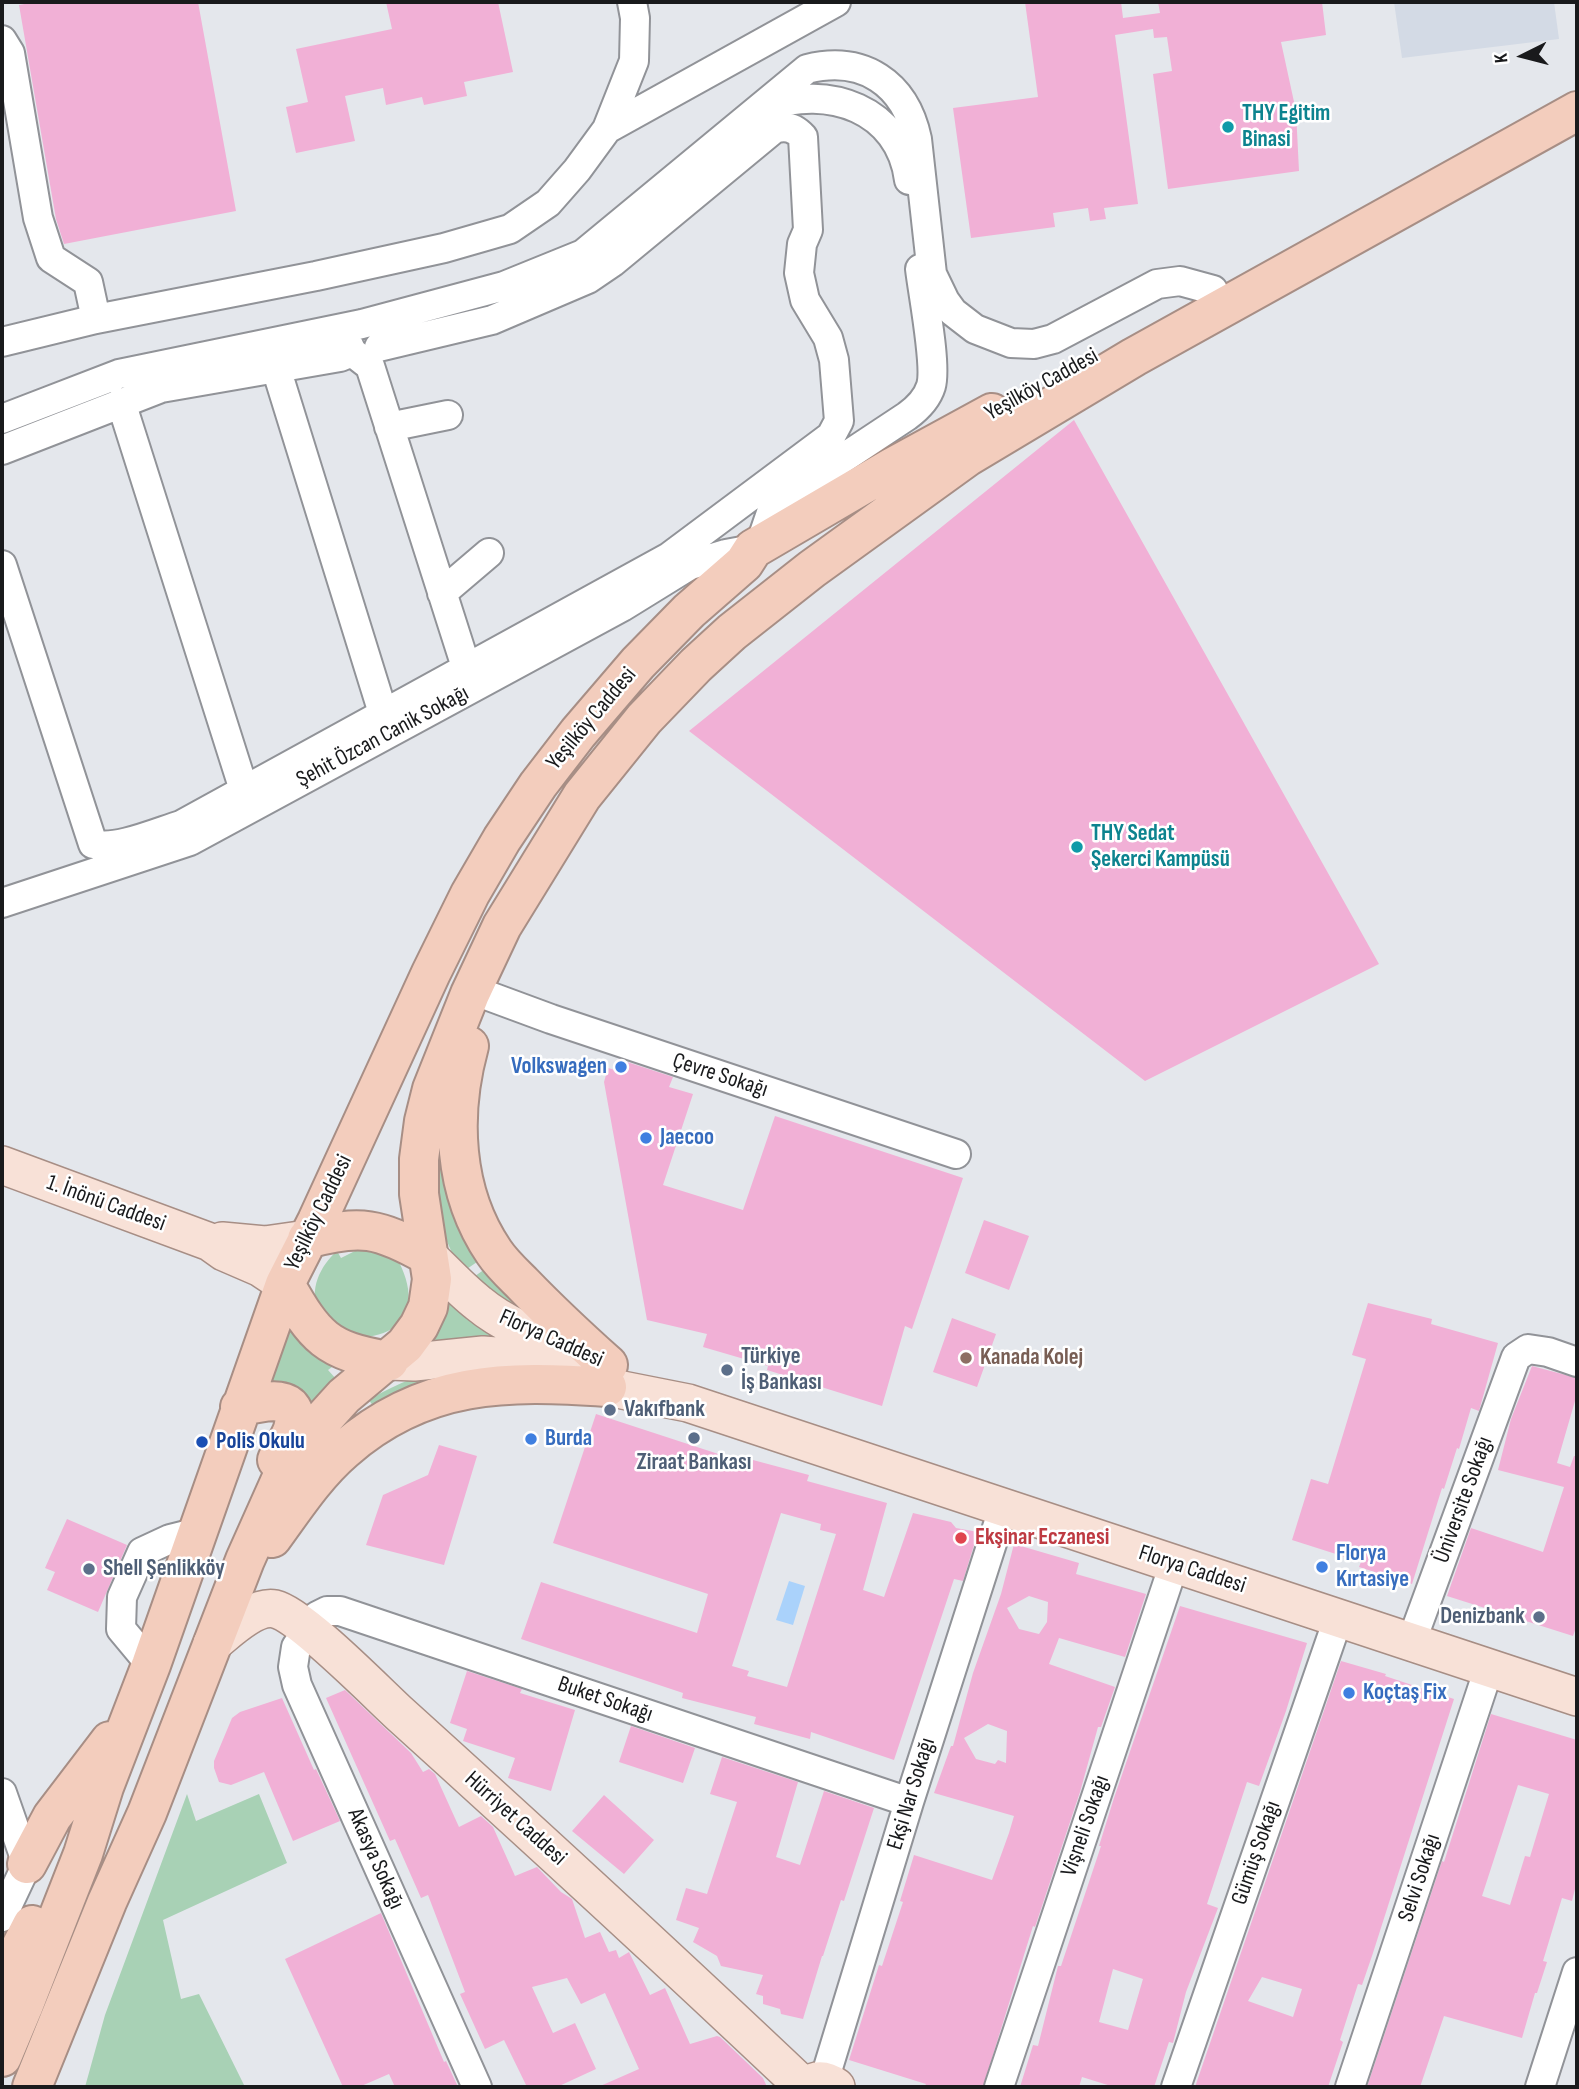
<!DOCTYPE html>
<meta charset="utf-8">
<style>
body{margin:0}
#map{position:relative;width:1579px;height:2089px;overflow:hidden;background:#e4e7ec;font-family:"Sofia Sans Condensed",sans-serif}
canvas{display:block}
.frame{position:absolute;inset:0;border:4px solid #191a1c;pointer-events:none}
.north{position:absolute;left:1488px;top:21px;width:70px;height:70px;-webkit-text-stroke:5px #fff;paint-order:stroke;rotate:264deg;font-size:19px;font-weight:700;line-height:28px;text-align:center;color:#191a1c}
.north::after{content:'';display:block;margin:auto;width:24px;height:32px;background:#191a1c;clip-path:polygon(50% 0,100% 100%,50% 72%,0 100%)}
</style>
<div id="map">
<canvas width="1579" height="2089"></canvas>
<div class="frame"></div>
<div class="north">K</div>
</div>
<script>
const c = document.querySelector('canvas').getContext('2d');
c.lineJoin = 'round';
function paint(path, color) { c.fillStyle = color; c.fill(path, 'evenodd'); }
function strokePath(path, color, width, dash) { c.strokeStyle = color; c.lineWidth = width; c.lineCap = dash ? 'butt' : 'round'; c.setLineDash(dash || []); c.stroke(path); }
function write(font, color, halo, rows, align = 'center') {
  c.font = font + ' "Sofia Sans Condensed",sans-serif'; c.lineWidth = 5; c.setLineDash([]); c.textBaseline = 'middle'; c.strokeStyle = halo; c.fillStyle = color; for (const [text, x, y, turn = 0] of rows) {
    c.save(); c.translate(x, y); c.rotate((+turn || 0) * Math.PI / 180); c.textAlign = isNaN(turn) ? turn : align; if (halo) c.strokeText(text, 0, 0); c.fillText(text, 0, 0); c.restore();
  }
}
paint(new Path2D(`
 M1394,2H1554L1559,39L1402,58Z`), '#d3dae5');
paint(new Path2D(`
 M444,1106L463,1238L477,1262L461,1273L441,1228L432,1176Z
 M369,1250L394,1253C409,1278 420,1313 388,1331C376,1337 362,1337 350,1339C341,1331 326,1322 320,1312C307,1291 321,1265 337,1251L341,1258L355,1251Z
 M485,1269L505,1293L531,1317L468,1281Z
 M456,1297L508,1338L426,1349L446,1303Z
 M288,1324L303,1347L332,1367L328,1370L337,1380L305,1411L270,1383Z
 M461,1365L377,1412L369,1400C398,1382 428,1372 461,1365Z
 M187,1794L196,1821L259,1794L287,1863L163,1920L181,1999L199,1994L245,2087H85L105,2015Z`), '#a8d1b5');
paint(new Path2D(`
 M789,1581L805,1586L793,1625L776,1620Z`), '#aad2fb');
paint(new Path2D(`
 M35,2H198L236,211L64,244L56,219L19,5Z
 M386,2H498L513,72L464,82L467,96L424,105L422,97L386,105L383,88L345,96L355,141L296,153L286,107L308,102L296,49L392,29Z
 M1025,2H1121L1123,18L1160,13L1158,2H1322L1326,35L1281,42L1296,111L1299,171L1168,189L1153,74L1172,71L1167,37L1154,38L1153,29L1115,35L1138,204L1104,208L1106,219L1090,221L1088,208L1053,213L1055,227L971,238L953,108L1038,97Z
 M1074,420L1379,964L1145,1081L689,731Z
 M618,1059L673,1077L669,1087L693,1094L663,1185L743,1210L775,1116L963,1178L912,1329L905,1326L882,1406L767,1370L768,1366L703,1347L707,1334L647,1320L604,1082L608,1068L615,1070Z
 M984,1220L1029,1236L1009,1290L965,1273Z
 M1368,1303L1432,1319L1431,1324L1498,1343L1479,1411L1471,1408L1459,1449L1457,1448L1444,1489L1442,1488L1412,1584L1359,1567L1361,1562L1292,1540L1311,1479L1328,1484L1366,1359L1352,1355Z
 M952,1318L996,1334L977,1387L933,1372Z
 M1532,1366L1577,1378V1394L1557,1463L1570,1467L1574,1456H1577V1625L1573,1636L1447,1596L1471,1528L1543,1552L1564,1487L1498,1470L1511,1419Z
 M596,1414L752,1465L753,1460L809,1475L807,1481L887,1503L863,1590L884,1597L913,1513L951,1522L956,1528L978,1532L963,1581L954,1579L894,1760L811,1732L810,1739L754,1724L756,1717L682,1698L683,1693L521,1639L541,1582L697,1633L708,1594L553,1543ZM781,1513L821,1524L820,1530L836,1534L787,1687L747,1676L749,1671L732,1666Z
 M439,1445L477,1456L444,1565L366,1545L383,1495L428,1475Z
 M67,1519L127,1545L98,1612L47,1590L55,1572L45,1568Z
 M1014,1544L1079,1563L1076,1574L1146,1594L1125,1657L1059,1638L1049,1664L1115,1687L1101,1727H1098L1080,1792L1035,1927L1033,1926L983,2087H924L926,2084L849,2060L879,1965L882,1966L903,1902L900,1901L914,1855L992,1880L1009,1833L1014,1816L934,1793L951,1746H953L973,1673L1001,1594ZM1029,1596L1048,1602L1047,1622L1039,1634L1019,1629L1007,1608ZM988,1724L1007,1731L1006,1763L998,1760L995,1764L976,1759L964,1738Z
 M1180,1606L1307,1643L1286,1711L1259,1786L1247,1782L1207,1904L1218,1908L1186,1992L1173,2043L1169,2042L1154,2087H1114L1082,2077L1079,2087H1020L1033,2045L1038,2046L1058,1966H1061L1101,1846H1099L1114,1798ZM1113,1969L1143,1979L1128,2030L1099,2022Z
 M1341,1661L1386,1674L1385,1676L1454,1699L1372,1956L1362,1985L1358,1984L1340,2040L1343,2042L1328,2087H1195ZM1262,1977L1302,1989L1293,2017L1248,2001Z
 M467,1671L522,1689L520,1693L575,1710L551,1791L508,1778L515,1758L463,1741L467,1729L450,1723Z
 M345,1690L411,1753L423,1772L429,1769L435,1774L459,1827L481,1816L493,1827L515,1876L537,1867L561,1892L572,1899L585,1938L600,1932L609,1952L616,1950L619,1958L629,1952L650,1995L665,1988L690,2044L717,2036L720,2037L763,2078L767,2087H598L639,2069L605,1993L581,2004L567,1978L532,1987L553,2033L575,2023L596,2069L557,2087H527L504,2040L485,2049L460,1994L465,1992L428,1895L421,1898L395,1839L390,1841L326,1698Z
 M282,1698L314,1770L316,1769L340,1821L293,1841L264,1772L231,1785L219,1782L214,1768V1761L232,1718L240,1712Z
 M1491,1714L1577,1740V1881L1572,1901L1562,1898L1543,1961L1547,1962L1537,1993H1535L1522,2038L1444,2016L1420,2087H1367L1442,1861L1444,1862ZM1518,1785L1549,1794L1530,1857L1525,1856L1510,1905L1482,1896Z
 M631,1726L695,1748L683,1783L619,1762Z
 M722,1757L798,1782L776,1857L800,1865L824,1791L874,1808L844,1901L841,1900L823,1956H822L803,2019L781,2014L780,2009L763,2004V1996L756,1994L763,1975L721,1966L717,1956L693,1942L699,1928L676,1920L686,1888L707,1894L737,1802L710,1794Z
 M604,1795L654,1840L624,1874L572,1831Z
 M381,1913L444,2062L446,2061L458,2087H395L389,2074L359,2087H343L285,1959Z`), '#f1b0d6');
const minor = new Path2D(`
 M2,40L10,53L38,218L51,258L88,282L96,319
 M766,107C828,84 900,109 909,180
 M607,129L836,2
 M344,335L352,352L370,366L466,667
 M2,342L96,319L316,276L444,248L510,229L548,203L577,170L607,129L634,61L635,18L632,2
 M276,368L383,713
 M121,402L244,790
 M2,419L119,374L362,324L504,286L583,254L807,69C863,55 905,83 917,139L932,274L945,301L953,312L975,329L1011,343L1034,344L1053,339L1157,284L1180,281L1213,290
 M389,427L448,415
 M2,450L161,388L340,357L352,352
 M760,545L774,504L907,416C918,408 927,399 931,386C937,365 923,295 920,269
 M2,565L93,844C115,851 158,832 181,825L669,557L831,436L839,421L834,360L828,338L805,300L799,273L802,244L808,230L803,137C795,128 786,125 774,129L613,262L588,279L492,320L379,347
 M442,593L489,553
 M2,903L190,841L622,607L690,565L726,554L753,549
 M486,995L551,1019L956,1154
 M1411,1643L1516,1357L1528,1349L1548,1352L1577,1362
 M151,1665L121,1629L122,1597L142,1552L170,1539L198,1532
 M2,1793L27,1864L2,1917
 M824,2081L909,1802L1003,1509
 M477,2087L297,1685L293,1667L296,1647L317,1616L327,1611H340L909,1802
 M999,2087L1174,1564
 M1176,2087L1338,1619
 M1350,2087L1489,1668
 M1540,2087L1577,1972`);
const major = new Path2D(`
 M2,1165L210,1242L224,1252L261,1268L285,1284
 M222,1241L265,1245L307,1239
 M427,1255C444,1271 460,1289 478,1303C508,1328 545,1340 580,1354
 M389,1361L414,1362L483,1355L509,1357L553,1366L588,1378L607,1387L688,1403L1577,1697
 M212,1644C228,1632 253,1605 275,1609C301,1615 376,1692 400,1714C536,1837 671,1961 804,2087
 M804,2087C815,2079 825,2079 836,2087`);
const highway = new Path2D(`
 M469,1046C450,1115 453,1192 494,1252C502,1264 513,1274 523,1284C550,1312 579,1339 608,1365
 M307,1239C361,1224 379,1228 427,1255
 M285,1284C315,1337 326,1351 389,1361
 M240,1407C260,1402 303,1390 293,1429C290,1439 282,1449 277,1460
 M272,1538C294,1508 315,1475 344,1450C424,1380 506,1380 607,1387
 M27,1864L52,1817L110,1741
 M2,1984L32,1925
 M2,2057L23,2007L83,1854L104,1787L151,1665L285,1284L317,1221L431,973L470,894L502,839L538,785L578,733L638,663L689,611L744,563L753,549L893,467L992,413
 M32,2087L107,1902L147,1813L245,1560L287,1466L305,1439L344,1396L405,1345L419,1326L428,1307L432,1279L419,1194V1159L424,1121L432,1089L470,994L502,926L582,796L644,719L696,665L732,632L812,569L967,457L1134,357L1577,111`);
strokePath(minor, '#919398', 32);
strokePath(major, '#a78e85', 40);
strokePath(highway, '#a78e85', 42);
strokePath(minor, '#fff', 28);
strokePath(major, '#f8e1d7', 37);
strokePath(highway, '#f3cdbd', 38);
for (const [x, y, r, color] of [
 [1228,127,7,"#0f9aa8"],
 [1077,847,7,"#0f9aa8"],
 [621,1067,7,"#3f7fe0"],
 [646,1138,7,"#3f7fe0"],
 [966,1358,7,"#8d6e63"],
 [727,1370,7,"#5c6f8a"],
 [610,1410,7,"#5c6f8a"],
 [694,1438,7,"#5c6f8a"],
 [531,1439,7,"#3f7fe0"],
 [202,1442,7,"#1a4fb4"],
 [961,1538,7,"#e0444e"],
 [1322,1567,7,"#3f7fe0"],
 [89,1569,7,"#5c6f8a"],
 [1539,1617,7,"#5c6f8a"],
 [1349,1693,7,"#3f7fe0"]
]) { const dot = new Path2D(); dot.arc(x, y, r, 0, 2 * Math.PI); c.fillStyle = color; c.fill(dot); strokePath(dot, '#fff', 2.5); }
write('bold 23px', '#0d838f', '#fff', [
 ["THY Egitim",1242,114],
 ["Binasi",1242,140],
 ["THY Sedat",1091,834],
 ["Şekerci Kampüsü",1091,860]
], 'left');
write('23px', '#191a1c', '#fff', [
 ["Yeşilköy Caddesi",1042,385,-29],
 ["Yeşilköy Caddesi",592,719,-50],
 ["Şehit Özcan Canik Sokağı",383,737,-28],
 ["Çevre Sokağı",720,1076,18],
 ["1. İnönü Caddesi",106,1204,20],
 ["Yeşilköy Caddesi",319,1213,-64],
 ["Florya Caddesi",551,1339,24],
 ["Üniversite Sokağı",1464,1500,-70],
 ["Florya Caddesi",1192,1570,18],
 ["Buket Sokağı",605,1700,19],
 ["Ekşi Nar Sokağı",912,1794,-73],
 ["Hürriyet Caddesi",515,1819,42],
 ["Vişneli Sokağı",1086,1826,-71],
 ["Gümüş Sokağı",1257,1853,-71],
 ["Akasya Sokağı",375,1859,66],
 ["Selvi Sokağı",1420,1878,-72]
]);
write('bold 23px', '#366cbe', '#fff', [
 ["Volkswagen",607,1067,"right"],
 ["Jaecoo",660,1138],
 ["Burda",545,1439],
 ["Florya",1336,1554],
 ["Kırtasiye",1336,1580],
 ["Koçtaş Fix",1363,1693]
], 'left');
write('bold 23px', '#4e5e75', '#fff', [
 ["Türkiye",741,1357],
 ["İş Bankası",741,1383],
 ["Vakıfbank",624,1410],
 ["Ziraat Bankası",694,1463,"center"],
 ["Shell Şenlikköy",103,1569],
 ["Denizbank",1525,1617,"right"]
], 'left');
write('bold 23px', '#785e54', '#fff', [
 ["Kanada Kolej",980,1358]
], 'left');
write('bold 23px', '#164399', '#fff', [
 ["Polis Okulu",216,1442]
], 'left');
write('bold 23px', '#be3a42', '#fff', [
 ["Ekşinar Eczanesi",975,1538]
], 'left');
</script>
